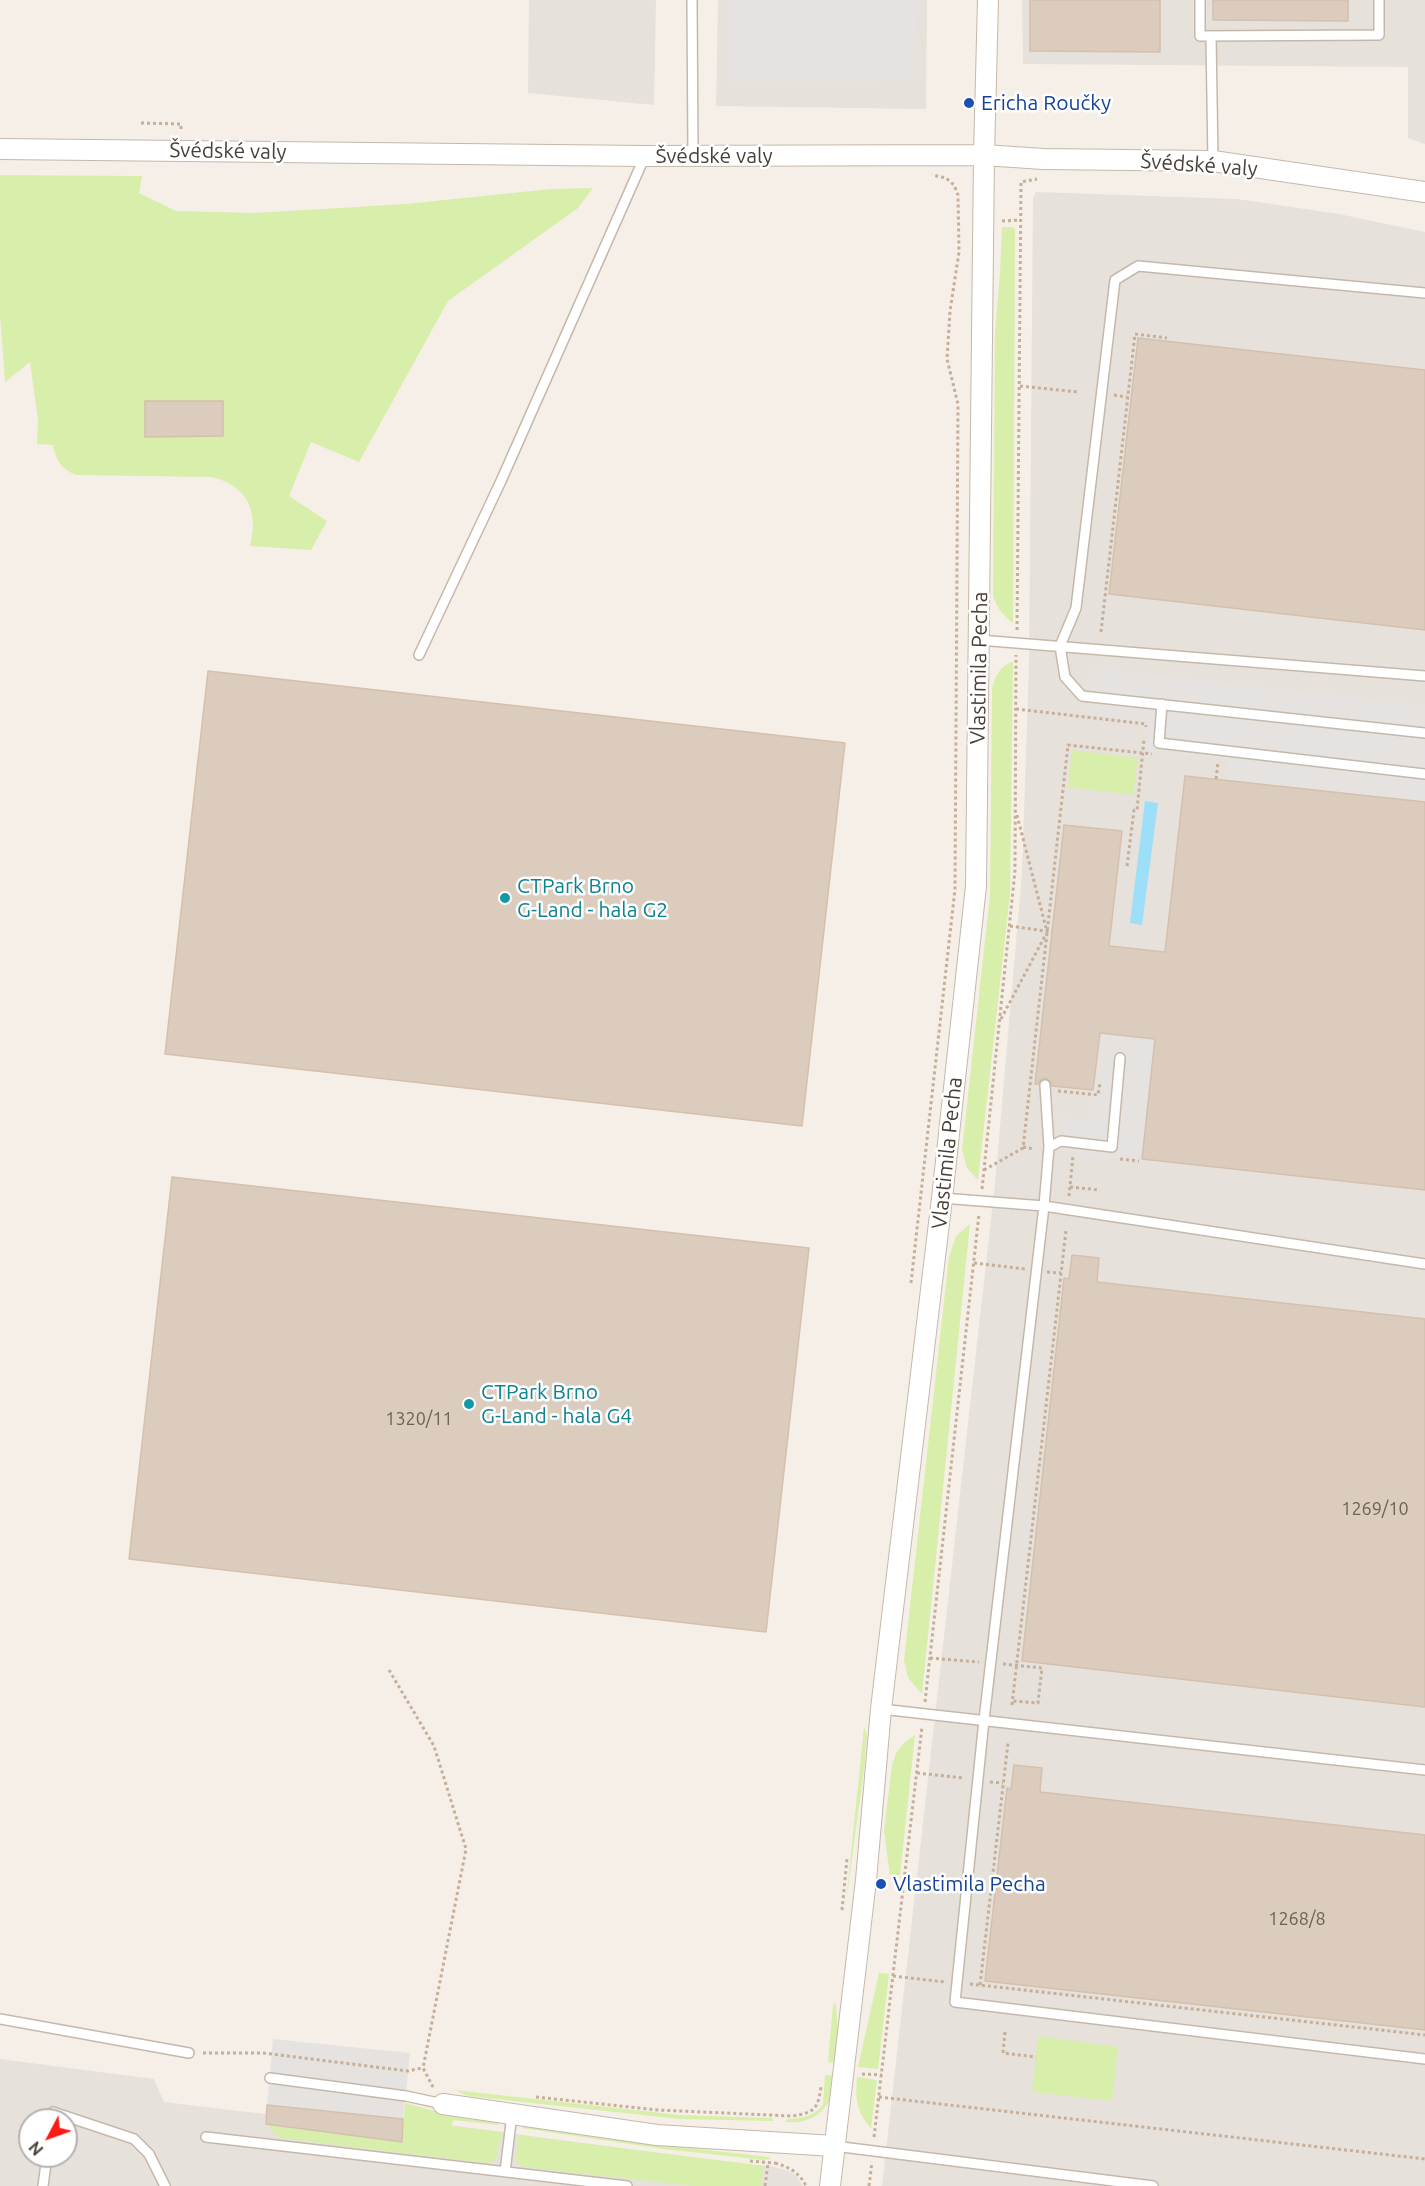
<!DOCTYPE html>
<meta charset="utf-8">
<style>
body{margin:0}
#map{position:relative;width:1425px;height:2186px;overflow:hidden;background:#f5efe7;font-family:Ubuntu,sans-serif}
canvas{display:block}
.north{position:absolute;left:18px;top:2108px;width:60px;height:60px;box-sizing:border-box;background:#fff;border:2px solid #b6b2ae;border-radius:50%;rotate:229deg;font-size:16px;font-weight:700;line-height:24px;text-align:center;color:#493f35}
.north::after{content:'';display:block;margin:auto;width:21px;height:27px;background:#ff1a14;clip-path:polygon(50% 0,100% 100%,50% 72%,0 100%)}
</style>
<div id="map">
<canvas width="1425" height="2186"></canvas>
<div class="north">N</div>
</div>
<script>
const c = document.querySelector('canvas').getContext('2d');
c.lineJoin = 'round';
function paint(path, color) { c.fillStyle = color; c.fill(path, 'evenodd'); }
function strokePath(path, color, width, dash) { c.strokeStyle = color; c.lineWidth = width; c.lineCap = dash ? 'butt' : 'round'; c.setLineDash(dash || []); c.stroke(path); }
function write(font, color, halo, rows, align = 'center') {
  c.font = font + ' Ubuntu,sans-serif'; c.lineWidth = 5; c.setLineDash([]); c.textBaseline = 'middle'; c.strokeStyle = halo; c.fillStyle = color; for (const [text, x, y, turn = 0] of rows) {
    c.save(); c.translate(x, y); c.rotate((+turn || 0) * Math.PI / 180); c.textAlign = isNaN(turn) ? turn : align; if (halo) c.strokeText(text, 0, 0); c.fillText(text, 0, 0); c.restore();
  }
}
paint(new Path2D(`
 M529,0H656L654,105L528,93Z
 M718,0H927L926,109L716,106Z
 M1022,0H1425V144L1408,138V67L1023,64Z
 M1036,192L1237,199L1339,214L1425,232V2186H882L995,1184L1022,873L1029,662L1033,198Z
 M0,2059L154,2079L164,2102L441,2135L442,2124L671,2155L774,2167L790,2171L797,2177L803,2186H0ZM30,2120H66V2156H30Z`), '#e7e1dc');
paint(new Path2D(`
 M0,175L142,176L139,193L176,211L254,213L406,204L551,189L593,188L578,208L448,301L359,462L311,442L289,496L327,521L311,550L250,546C259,512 248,486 212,477L76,475C61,469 56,460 53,445L37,444L38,420L30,362L5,382L0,315Z
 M1002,227H1012L1015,229L1013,623C1003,615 996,607 993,595L995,334L1000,273Z
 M1013,661L1010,894L978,1180L967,1168L962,1150L990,895L992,690C994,676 1000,667 1013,661Z
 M1072,750L1138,758L1133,795L1068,787Z
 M970,1224L922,1694L908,1678L904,1660L949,1257L956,1236Z
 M864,1727L867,1735L864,1770L846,1902Z
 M915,1735L900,1875H890L884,1831L892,1765L896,1753L904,1743Z
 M879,1973L889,1974L878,2069L858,2067Z
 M836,2003L840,2065L828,2062L833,2005Z
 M1038,2036L1118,2047L1112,2101L1032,2092Z
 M828,2075L839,2076C831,2105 819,2125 785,2122L787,2119C800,2119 816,2116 823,2104L825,2076Z
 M857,2077L877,2080L871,2128C857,2113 855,2098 857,2077Z
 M454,2090L679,2115L772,2118L774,2121L679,2119L468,2096Z
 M405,2103L453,2116L498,2123L499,2125L453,2120L452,2126L502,2132L496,2160L487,2163L279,2138L266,2124L402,2142Z
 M525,2125L663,2145L769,2157L770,2159L764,2160L663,2149L522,2128Z
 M519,2135L764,2166L761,2186H693L524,2167L519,2165L515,2160Z`), '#d8eeab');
paint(new Path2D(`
 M729,0H917L914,80L730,82Z
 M1090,668L1425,706V802L1227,780L1228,760L1146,751L1148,723L1087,715Z
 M1100,1033L1155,1039L1142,1163L1060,1152L1062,1119L1090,1121Z
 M273,2039L410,2053L403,2119L267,2105Z`), '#e6e2df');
paint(new Path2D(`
 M1145,801L1158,803L1142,925L1130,923Z`), '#9ddef8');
const building = new Path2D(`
 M1030,0H1160V52L1030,51Z
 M1213,0H1348V21L1213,20Z
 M1138,338L1425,370V630L1109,594Z
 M145,401H223V436L145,437Z
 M208,671L845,743L802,1126L165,1054Z
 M1185,776L1425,802V1190L1142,1159L1155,1039L1100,1033L1093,1090L1052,1086L1050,1081L1045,1078L1041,1080L1038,1084H1035L1064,825L1122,831L1109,946L1165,952Z
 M172,1177L809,1248L766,1632L129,1559Z
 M1072,1255L1099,1258L1097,1282L1425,1319V1707L1022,1661L1064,1278L1069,1279Z
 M1014,1765L1042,1768L1040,1792L1425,1835V2030L985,1981L1007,1788L1011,1789Z
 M267,2105L403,2119L402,2142L266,2124Z`);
paint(building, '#dbccbe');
strokePath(building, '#d4c0ad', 1.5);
const lane = new Path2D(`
 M692,0L693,156
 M1200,0V36L1379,35V0
 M1211,36L1213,161
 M1425,293L1138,266L1115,280L1076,608L1060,646L1065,677L1082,696L1425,733
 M979,640L1425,676
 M419,655L501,481L645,156
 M1162,704L1159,743L1425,774
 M1045,1085L1049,1147L1044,1206L984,1720L955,2002L1425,2059
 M1049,1147L1061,1141L1112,1147L1120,1058
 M942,1198L1044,1206L1425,1264
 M881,1709L1425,1770
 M0,2019L189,2053
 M270,2078L406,2096L443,2104
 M52,2120L53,2112L134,2139L149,2154L165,2186
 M206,2137L627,2186
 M834,2146L1153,2186
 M505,2172L512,2114
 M43,2186L47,2156`);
const street = new Path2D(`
 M0,149L645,156L984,155L1043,159L1213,161L1425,192
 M443,2104L657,2135L834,2146
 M830,2186L866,1880L881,1709L942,1198L976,886L984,155L988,0`);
strokePath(lane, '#c5b8ab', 12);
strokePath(street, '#c5b8ab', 22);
strokePath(new Path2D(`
 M141,123L181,124V131
 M1002,221L1020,220
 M1020,386L1078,392
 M1114,395L1127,397
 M1017,630L1021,182L1037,179
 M1101,632L1135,334L1167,338
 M1016,709L1146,724V727
 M1216,779L1218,762
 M1017,815L1046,928
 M1127,866L1134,810H1137L1144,739
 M1010,926L1052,932
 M1001,1019L1046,934
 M1058,1091L1098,1095L1100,1083
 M1023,1147L1034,1149
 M1120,1159L1139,1161
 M984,1170L1023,1148L1068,745L1152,754
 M1070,1187L1100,1190
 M982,1189L1015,871L1016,655
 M1069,1196L1073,1156
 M974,1263L1025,1269
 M1047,1272L1061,1273
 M911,1283L955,889L958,404L947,359L950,311L959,252L958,195L954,185L946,178L932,175
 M930,1658L979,1662
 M1003,1664L1042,1668L1038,1703L1012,1701
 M389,1670L434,1746L466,1849L423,2068L434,2089
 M925,1702L979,1214
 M1012,1705L1066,1230
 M917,1773L964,1778
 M990,1782L1003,1783
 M842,1910L847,1859
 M893,1976L945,1982
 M970,1984L1425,2035
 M980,1985L1008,1743
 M1005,2032L1003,2053L1036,2057
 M203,2053H263L408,2071L422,2068
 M862,2074L882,2075
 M536,2097L658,2110L792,2116C815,2113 818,2108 821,2087
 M879,2097L1425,2159
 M874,2137L922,1727
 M750,2161L775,2163
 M775,2163C789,2167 799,2172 806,2186
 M765,2186L768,2163
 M869,2186L872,2162`), '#c5af98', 3, [3, 3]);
strokePath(lane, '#fff', 9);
strokePath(street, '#fff', 20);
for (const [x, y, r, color] of [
 [969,103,6,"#1a4fb4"],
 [505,898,6,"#0f9aa8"],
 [469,1404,6,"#0f9aa8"],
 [881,1884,6,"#1a4fb4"]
]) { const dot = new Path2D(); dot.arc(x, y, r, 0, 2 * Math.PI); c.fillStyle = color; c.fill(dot); strokePath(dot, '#fff', 2); }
write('18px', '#6e6257', null, [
 ["1320/11",419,1419],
 ["1269/10",1375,1509],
 ["1268/8",1297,1919]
]);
write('21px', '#164399', '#fff', [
 ["Ericha Roučky",981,103],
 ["Vlastimila Pecha",893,1884]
], 'left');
write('21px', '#493f35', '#fff', [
 ["Švédské valy",228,151,1],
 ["Švédské valy",714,156],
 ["Švédské valy",1199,165,4],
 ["Vlastimila Pecha",979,668,-89],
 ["Vlastimila Pecha",947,1153,-84]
]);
write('21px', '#0d838f', '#fff', [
 ["CTPark Brno",517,886],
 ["G-Land - hala G2",517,910],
 ["CTPark Brno",481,1392],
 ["G-Land - hala G4",481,1416]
], 'left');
</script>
